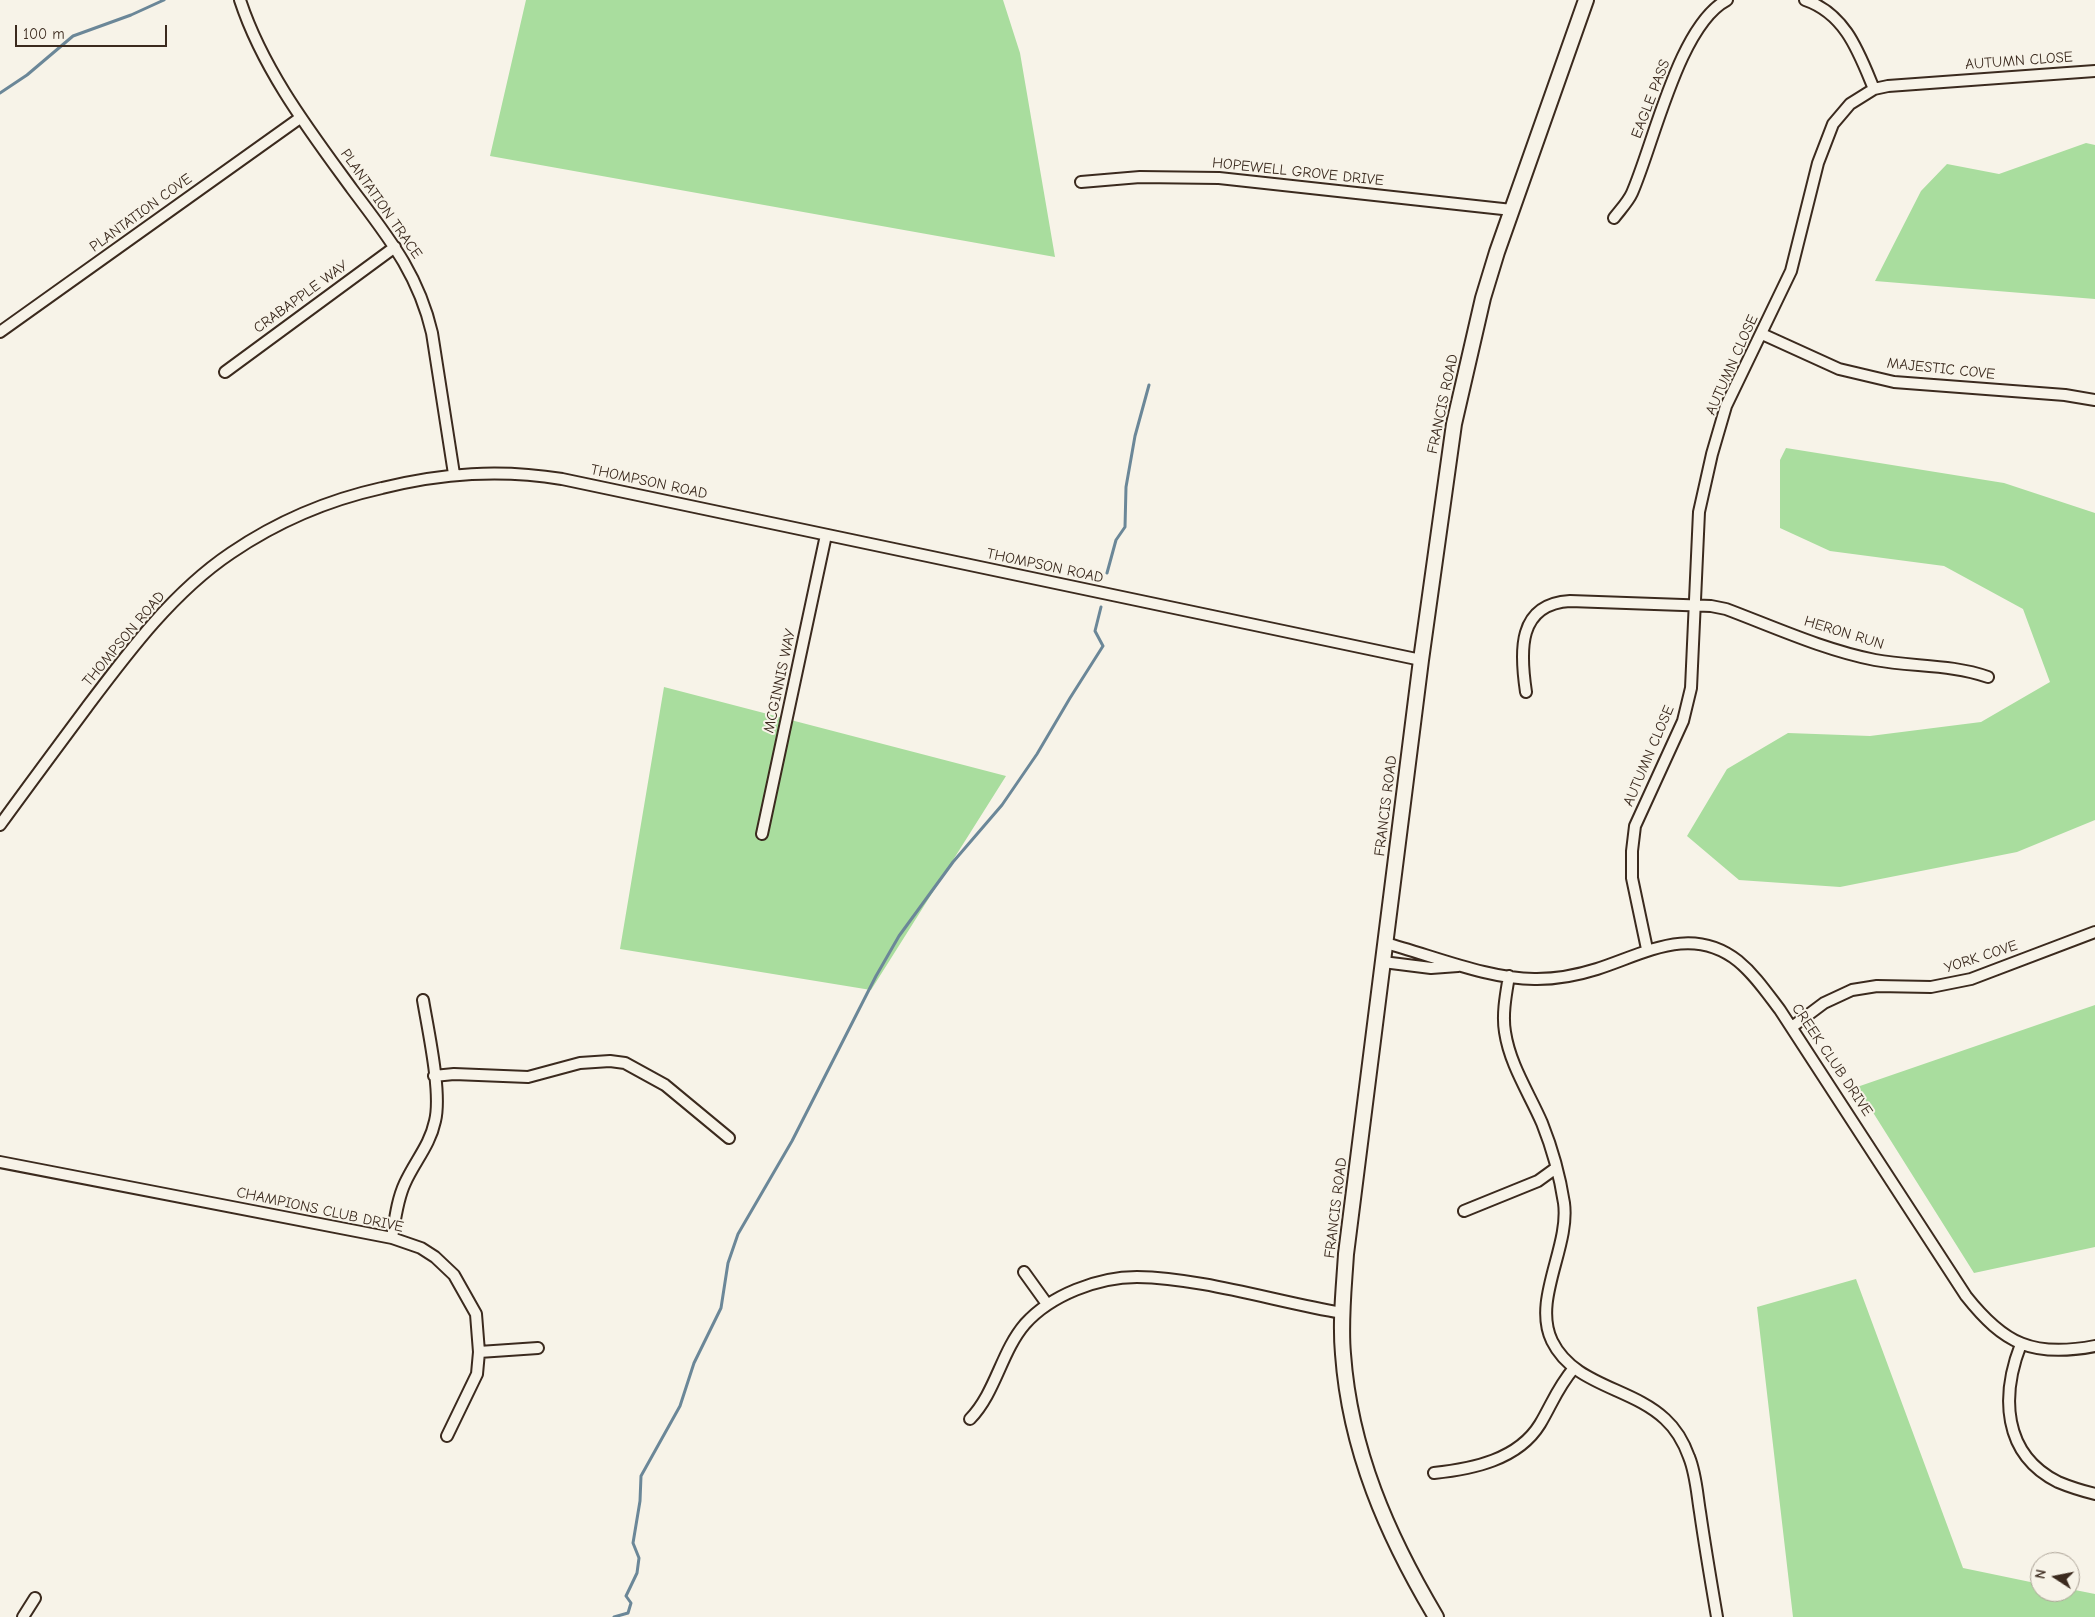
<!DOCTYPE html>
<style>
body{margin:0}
#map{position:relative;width:2095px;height:1617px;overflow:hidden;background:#f7f3e8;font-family:"Comic Neue",sans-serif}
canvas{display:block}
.north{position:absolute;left:2030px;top:1552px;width:50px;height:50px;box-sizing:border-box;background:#f7f3e8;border:1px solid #aca397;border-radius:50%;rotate:281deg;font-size:14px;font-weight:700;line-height:20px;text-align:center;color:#3b2a1e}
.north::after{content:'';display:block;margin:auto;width:18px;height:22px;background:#3b2a1e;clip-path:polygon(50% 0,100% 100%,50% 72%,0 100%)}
.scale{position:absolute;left:15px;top:25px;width:152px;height:22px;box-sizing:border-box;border:2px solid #3b2a1e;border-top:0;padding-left:6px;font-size:15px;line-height:18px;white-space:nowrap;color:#3b2a1e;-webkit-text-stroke:4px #f7f3e8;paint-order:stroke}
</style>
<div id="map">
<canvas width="2095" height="1617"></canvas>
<div class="north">N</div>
<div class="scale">100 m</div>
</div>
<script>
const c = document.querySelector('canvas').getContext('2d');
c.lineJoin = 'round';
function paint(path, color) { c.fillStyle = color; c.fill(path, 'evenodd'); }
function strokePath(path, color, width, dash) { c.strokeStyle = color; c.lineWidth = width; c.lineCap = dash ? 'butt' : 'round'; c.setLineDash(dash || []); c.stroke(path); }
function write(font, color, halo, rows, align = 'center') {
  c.font = font + ' "Comic Neue",sans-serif'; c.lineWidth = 4; c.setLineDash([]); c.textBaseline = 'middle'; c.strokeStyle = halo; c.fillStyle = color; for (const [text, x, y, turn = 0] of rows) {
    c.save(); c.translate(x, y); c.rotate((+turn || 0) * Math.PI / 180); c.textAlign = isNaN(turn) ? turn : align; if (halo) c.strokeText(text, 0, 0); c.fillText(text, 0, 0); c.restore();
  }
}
paint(new Path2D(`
 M526,0H1003L1020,53L1055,257L490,156Z
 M2086,143L2095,145V299L1875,281L1921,191L1947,164L1999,174Z
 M1786,448L2004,483L2095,513V820L2017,852L1840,887L1739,880L1687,836L1727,769L1788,733L1870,736L1981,722L2050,682L2023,609L1944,566L1830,551L1780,528V460Z
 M664,687L1006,776L871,990L620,949Z
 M2095,1005V1247L1974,1273L1857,1087Z
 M1856,1279L1963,1568L2040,1584V1592H2070V1589L2095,1594V1617H1793L1757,1307Z`), '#a9dd9e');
strokePath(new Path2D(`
 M0,93L27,75L73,36L131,15L164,0
 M1107,573L1116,540L1125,527L1126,487L1135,436L1149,385
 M614,1617L628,1613L631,1603L626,1596L637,1573L639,1558L633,1543L640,1501L641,1476L680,1406L694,1363L721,1308L728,1263L738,1234L792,1141L876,976L899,936L953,862L1002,805L1037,754L1070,698L1103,646L1095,631L1101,607`), '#6b8798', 3);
const street = new Path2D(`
 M240,0C263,70 309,130 352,189C388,237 418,273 432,333L454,474
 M1805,0C1846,14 1859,53 1874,89
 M1081,182L1140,177L1219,178L1512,210
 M1614,218C1620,210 1628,202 1632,193C1654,143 1679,25 1727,0
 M0,332L300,118
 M1762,334L1839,369L1894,382L2065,395L2095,400
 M225,372L395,247
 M1526,692C1520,652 1517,604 1570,601L1711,606L1726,609C1774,627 1824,650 1875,660C1912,667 1951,664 1988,677
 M0,825C29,785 58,746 87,707C129,651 173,592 231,553C278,521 328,500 382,488C443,473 500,469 562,479L1421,660
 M762,834L826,535
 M1385,943C1431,955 1490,980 1537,979C1557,979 1578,975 1597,969C1644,954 1691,924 1738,961C1755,975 1767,993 1780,1010L1966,1296C2004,1344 2033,1358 2095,1346
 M1647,949L1632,878V851L1635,826L1683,721L1691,688L1699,512L1712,454L1726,406L1791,271L1818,163L1833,124L1850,104L1874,89L1888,86L2095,71
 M1383,962L1431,968L1458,966
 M1509,976C1506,994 1502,1014 1505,1032C1510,1065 1529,1093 1542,1123C1552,1148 1560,1177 1564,1203C1570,1247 1532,1300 1552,1341C1574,1386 1631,1387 1665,1419C1676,1429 1684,1443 1689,1457C1696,1474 1697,1494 1700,1512C1705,1547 1711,1582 1717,1617
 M1792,1027L1824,1003L1852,990L1877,986L1931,987L1971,979L2095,932
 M434,1076L454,1074L528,1077L580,1063L610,1061L625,1063L665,1085L729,1138
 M0,1162L392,1238L421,1248L435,1257L454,1275L476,1314L479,1352L477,1374L447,1436
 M1464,1211L1538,1181L1556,1168
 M392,1238C395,1220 397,1200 405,1183C415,1161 430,1145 435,1121C442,1093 428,1030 423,1000
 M1024,1272L1047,1304
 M2021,1344C2001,1395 2002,1454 2058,1482C2070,1487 2083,1491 2095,1494
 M479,1352L538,1348
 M970,1419C996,1392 1001,1352 1025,1324C1051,1295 1098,1277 1137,1277C1202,1278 1277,1302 1342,1313
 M1434,1473C1472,1469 1518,1460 1540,1424C1552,1404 1557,1388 1574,1368
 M23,1617L35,1598`);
const secondary = new Path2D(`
 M1436,1617C1387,1535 1350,1450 1343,1354C1340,1321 1344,1287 1346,1254L1421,660L1454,424L1483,298L1497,252L1586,0`);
strokePath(street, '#3b2a1e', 14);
strokePath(secondary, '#3b2a1e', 18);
strokePath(street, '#f7f3e8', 10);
strokePath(secondary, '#f7f3e8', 14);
write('15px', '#3b2a1e', '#f7f3e8', [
 ["AUTUMN CLOSE",2019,61,-4],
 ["EAGLE PASS",1651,99,-69],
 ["HOPEWELL GROVE DRIVE",1298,172,6],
 ["PLANTATION TRACE",381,204,55],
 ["PLANTATION COVE",141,213,-36],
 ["CRABAPPLE WAY",301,297,-36],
 ["AUTUMN CLOSE",1732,365,-66],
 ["MAJESTIC COVE",1941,369,6],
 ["FRANCIS ROAD",1443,404,-78],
 ["THOMPSON ROAD",649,482,12],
 ["THOMPSON ROAD",1045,566,12],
 ["HERON RUN",1844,633,17],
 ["THOMPSON ROAD",124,639,-50],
 ["MCGINNIS WAY",780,681,-78],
 ["AUTUMN CLOSE",1649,756,-67],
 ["FRANCIS ROAD",1386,806,-83],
 ["YORK COVE",1981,957,-18],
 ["CREEK CLUB DRIVE",1832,1060,56],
 ["FRANCIS ROAD",1336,1208,-83],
 ["CHAMPIONS CLUB DRIVE",320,1210,12]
]);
</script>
